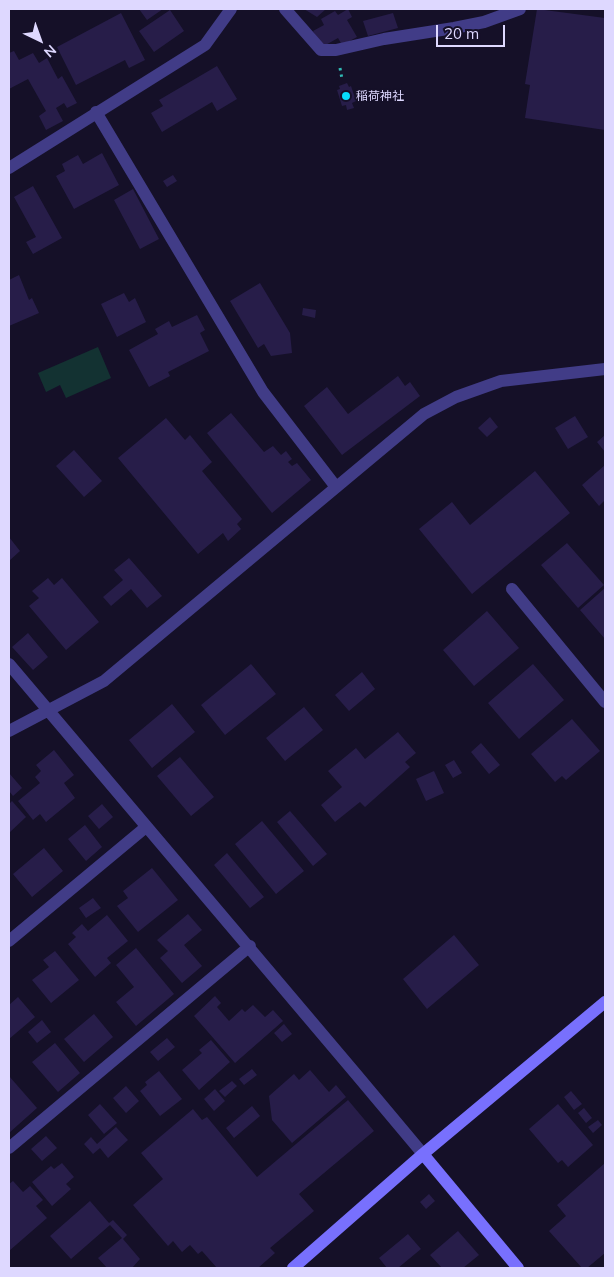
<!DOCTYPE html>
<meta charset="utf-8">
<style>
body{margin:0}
#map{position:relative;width:614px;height:1277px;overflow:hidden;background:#151028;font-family:Mulish,sans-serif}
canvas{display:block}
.frame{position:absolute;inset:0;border:10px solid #ded8ff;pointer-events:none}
.north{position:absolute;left:15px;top:15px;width:50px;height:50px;-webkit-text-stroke:4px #151028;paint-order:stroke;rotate:138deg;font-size:14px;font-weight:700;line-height:20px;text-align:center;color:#ded8ff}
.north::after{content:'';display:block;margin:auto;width:18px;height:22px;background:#ded8ff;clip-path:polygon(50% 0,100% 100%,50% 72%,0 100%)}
.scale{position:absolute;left:436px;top:25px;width:69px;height:22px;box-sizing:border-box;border:2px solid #ded8ff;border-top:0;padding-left:6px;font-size:15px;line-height:18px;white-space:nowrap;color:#ded8ff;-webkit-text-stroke:4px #151028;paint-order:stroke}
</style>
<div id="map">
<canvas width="614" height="1277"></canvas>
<div class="frame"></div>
<div class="north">N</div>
<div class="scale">20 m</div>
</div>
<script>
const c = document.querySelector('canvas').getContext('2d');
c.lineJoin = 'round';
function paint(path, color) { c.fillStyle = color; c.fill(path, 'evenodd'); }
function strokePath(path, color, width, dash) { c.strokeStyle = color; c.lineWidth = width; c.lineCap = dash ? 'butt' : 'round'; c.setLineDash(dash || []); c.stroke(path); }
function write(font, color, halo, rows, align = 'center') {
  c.font = font + ' Mulish,"Noto Sans JP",sans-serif'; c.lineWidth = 4; c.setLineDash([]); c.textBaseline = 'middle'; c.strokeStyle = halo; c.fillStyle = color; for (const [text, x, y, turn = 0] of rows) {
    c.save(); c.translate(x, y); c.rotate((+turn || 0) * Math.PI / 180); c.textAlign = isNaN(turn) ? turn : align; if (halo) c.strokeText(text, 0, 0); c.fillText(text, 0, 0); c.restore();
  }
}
paint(new Path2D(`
 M98,347L111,378L66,398L60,385L46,392L38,373Z`), '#133232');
paint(new Path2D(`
 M139,9H163L147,20Z
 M304,9H326L317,17Z
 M348,9L352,17L347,20L357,37L342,45L338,38L322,47L313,31L324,25L321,19L335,11L338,15Z
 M537,9L605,18V130L525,118L530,85L525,84Z
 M170,10L184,31L154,52L139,31Z
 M121,13L145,60L129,68L125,60L76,85L57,47Z
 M393,13L398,28L368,36L363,21Z
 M14,51L19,60L33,53L39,63L47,58L58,79L62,76L77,103L67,108L64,103L56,108L63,121L46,130L39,116L46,111L28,79L9,89V53Z
 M217,66L237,99L217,111L212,102L162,132L151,113L163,106L159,100Z
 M347,83L349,87L351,86L356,101L352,103L354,108L347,110L346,105L342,106L337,90L340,89L339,86Z
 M102,153L119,185L74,209L56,176L65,171L62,164L78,155L83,164Z
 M173,175L177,181L167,187L163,181Z
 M33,186L62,238L33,254L26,242L36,237L14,197Z
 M133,189L159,239L140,249L114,200Z
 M19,275L29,300L32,298L39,313L9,326V280Z
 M260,283L290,333L292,353L271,356L264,344L258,348L230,301Z
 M124,293L129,302L135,298L146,322L117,337L101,304Z
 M303,308L316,310L315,318L302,315Z
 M197,315L205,330L200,333L209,351L168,372L170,376L149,387L129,350L158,334L155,329L169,321L172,327Z
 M398,376L405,386L410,382L420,396L342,455L304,406L327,387L348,414Z
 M231,413L264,452L273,446L281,455L286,451L292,459L288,462L292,466L297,463L311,480L272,513L207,433Z
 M575,416L588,437L568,449L555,428Z
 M490,417L498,427L487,437L478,428Z
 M166,418L185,440L190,435L212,462L202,471L242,519L237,524L241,529L228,541L223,533L198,554L118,458Z
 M605,435V452L597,442Z
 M74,450L102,481L84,497L56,466Z
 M605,465V500L599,506L582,485Z
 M535,471L570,513L472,594L419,529L452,502L470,525Z
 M9,537L20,551L9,561Z
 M567,543L604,585L578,608L541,565Z
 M129,558L162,596L147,608L131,589L111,606L103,597L123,580L114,570Z
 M48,578L54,585L62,578L99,622L66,650L29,606L39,598L32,591Z
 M605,588V639L580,610Z
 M487,611L519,648L474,686L443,650Z
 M28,633L48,657L33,670L12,647Z
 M251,664L276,694L225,735L201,705Z
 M533,664L564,700L519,739L488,703Z
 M362,672L375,689L349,711L335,695Z
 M172,704L195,732L152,768L129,740Z
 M304,707L323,730L285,761L266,738Z
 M572,719L600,751L566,780L562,776L555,782L531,754Z
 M398,732L416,753L405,762L410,767L365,807L360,802L335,822L321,805L342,787L328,771L356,748L365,759Z
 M481,743L500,765L489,774L471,752Z
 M54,750L74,775L64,783L75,798L46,822L40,814L33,820L18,801L40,783L35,777L41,771L36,765Z
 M180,757L214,797L191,816L157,776Z
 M454,760L462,773L453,778L445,765Z
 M434,771L444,793L426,801L416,779Z
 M9,773L22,788L13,796L9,791Z
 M12,801L26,817L9,833V804Z
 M102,804L113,817L99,829L88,816Z
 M290,811L327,854L313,866L277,822Z
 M262,821L304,871L276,894L235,844Z
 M85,825L102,847L86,861L68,839Z
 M44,848L63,871L32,897L13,874Z
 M227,853L264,897L250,908L214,865Z
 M152,868L178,900L138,932L117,906L128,898L123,891Z
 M93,898L101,908L86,918L79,908Z
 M188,914L202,930L184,945L202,966L182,983L160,958L168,951L157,940Z
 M107,915L128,941L107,958L111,963L95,977L68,944L76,937L72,933L82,924L88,931Z
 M454,935L479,965L427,1009L403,979Z
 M136,948L174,994L136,1026L116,1002L134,987L116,965Z
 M55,951L79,980L51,1003L32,980L49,967L43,960Z
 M215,996L221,1003L217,1007L229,1021L242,1009L245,1012L253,1005L265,1017L273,1010L283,1021L235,1063L194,1016Z
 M18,997L35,1017L9,1039V1005Z
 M94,1014L113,1037L84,1062L64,1039Z
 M42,1020L51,1032L37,1043L28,1032Z
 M284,1024L292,1034L282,1042L274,1033Z
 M167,1038L175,1047L158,1061L150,1052Z
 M211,1040L230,1062L199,1090L182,1070L202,1053L199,1050Z
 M55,1043L80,1073L58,1092L32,1062Z
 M252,1069L257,1075L244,1085L239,1079Z
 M310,1070L329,1092L336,1085L346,1097L292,1143L272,1120L269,1096L294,1074L299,1080Z
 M159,1071L182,1099L160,1116L140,1091L147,1085L145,1082Z
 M9,1076L37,1108L9,1133Z
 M232,1081L237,1086L225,1097L219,1091Z
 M126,1086L139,1101L126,1113L113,1098Z
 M215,1089L225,1101L214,1111L204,1099Z
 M571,1091L582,1104L574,1110L564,1097Z
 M348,1100L374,1131L299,1194L314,1211L270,1248L275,1253L258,1268H217L202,1251L198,1254L190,1245L182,1252L173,1241L168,1246L133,1205L163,1179L141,1153L193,1109L202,1120L207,1117L257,1177Z
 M100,1104L117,1123L104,1134L88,1115Z
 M558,1104L593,1145L568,1167L562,1160L558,1163L529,1129Z
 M252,1106L260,1116L234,1138L226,1128Z
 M584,1108L592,1118L586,1123L578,1113Z
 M598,1120L602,1125L593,1133L588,1127Z
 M116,1127L128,1140L108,1158L100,1148L93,1154L84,1144L91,1137L97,1144Z
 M46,1136L57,1148L42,1161L31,1149Z
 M62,1163L74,1177L66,1184L71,1189L52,1206L32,1182L51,1166L54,1169Z
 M605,1163V1253L587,1268H582L549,1231L566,1216L557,1205Z
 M13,1181L23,1192L30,1186L43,1200L36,1206L47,1218L9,1251V1184Z
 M429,1194L435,1201L426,1209L420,1202Z
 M90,1201L109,1223L113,1220L127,1235L123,1239L140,1259L132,1268H107L98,1258L122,1238L110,1225L71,1259L50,1236Z
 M458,1231L479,1255L463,1268H442L430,1255Z
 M408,1234L421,1249L398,1268H387L379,1258Z`), '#271d49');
strokePath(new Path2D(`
 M340,68L342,79`), '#31bab5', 3, [2.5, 4]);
strokePath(new Path2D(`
 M285,9L321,50H336L384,39L454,28L484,22L520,9
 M96,112L263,392L336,487
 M9,168L205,45L231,9
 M512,589L605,702
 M9,664C148,827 286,990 423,1154
 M9,731L104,681L424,414L456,397L501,381L605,369
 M9,941L146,827
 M9,1148L250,946`), '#413c87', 12);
strokePath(new Path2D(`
 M423,1154L518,1268
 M293,1268L423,1154L605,1002`), '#7870fd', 12);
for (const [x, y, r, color] of [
 [346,96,5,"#07dcfc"]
]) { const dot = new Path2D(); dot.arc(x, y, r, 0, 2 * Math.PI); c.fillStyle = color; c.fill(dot); strokePath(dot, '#151028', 2); }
write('12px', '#ded8ff', '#151028', [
 ["稲荷神社",356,96]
], 'left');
</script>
